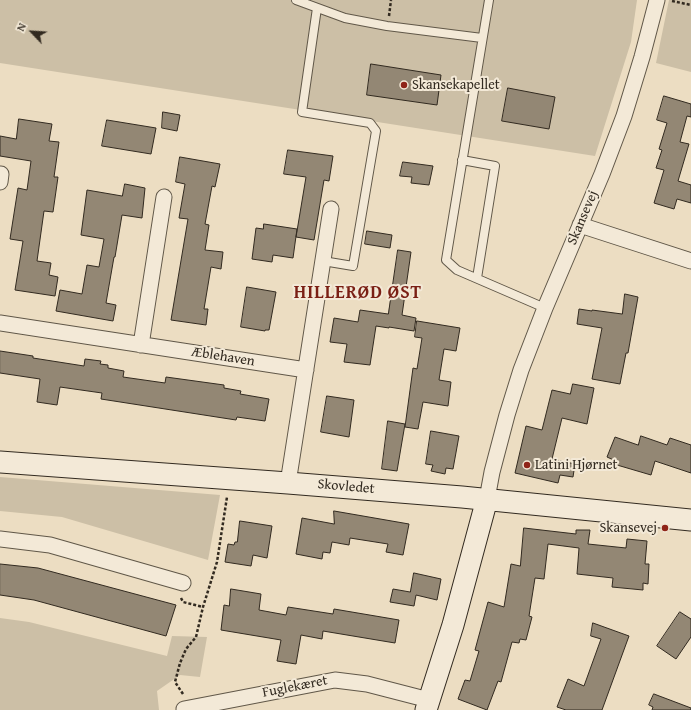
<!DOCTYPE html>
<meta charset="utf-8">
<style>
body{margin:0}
#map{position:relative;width:691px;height:710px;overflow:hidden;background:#ecddc2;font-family:"Gentium Book Plus",serif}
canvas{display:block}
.north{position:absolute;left:12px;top:12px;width:40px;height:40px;-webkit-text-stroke:3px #f3e9d7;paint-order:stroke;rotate:295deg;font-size:11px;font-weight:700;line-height:16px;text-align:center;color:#322a20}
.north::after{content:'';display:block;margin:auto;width:14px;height:18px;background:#322a20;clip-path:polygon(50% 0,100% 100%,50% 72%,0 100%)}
</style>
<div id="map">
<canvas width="691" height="710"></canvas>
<div class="north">N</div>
</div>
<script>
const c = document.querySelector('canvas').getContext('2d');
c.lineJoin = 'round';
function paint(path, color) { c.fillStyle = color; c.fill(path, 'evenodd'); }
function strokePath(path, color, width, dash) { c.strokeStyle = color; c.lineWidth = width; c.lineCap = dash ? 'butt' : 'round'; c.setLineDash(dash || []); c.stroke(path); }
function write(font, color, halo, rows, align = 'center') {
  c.font = font + ' "Gentium Book Plus",serif'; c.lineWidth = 4; c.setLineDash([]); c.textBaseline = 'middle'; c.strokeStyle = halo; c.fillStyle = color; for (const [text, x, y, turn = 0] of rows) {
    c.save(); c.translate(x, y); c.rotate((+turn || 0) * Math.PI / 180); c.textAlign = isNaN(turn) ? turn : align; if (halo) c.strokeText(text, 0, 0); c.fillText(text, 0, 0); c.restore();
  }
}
paint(new Path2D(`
 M0,0H637L631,42L595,156L0,63Z
 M669,0H691V72L656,63Z
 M0,477L220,495L208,560L62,517L0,511Z
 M0,618L29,622L167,656L172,636L207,637L200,677L180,675L157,691L159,710H0Z`), '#ccbfa6');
const building = new Path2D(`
 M371,64L441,75L437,105L367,95Z
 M508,88L555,97L549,129L502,121Z
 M664,96L691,104V117L687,116L680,142L689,144L678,181L691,185V203L677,199L674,209L654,203L664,170L656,168L662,150L659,149L667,123L657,120Z
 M163,112L180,115L177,131L162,128Z
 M19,119L52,124L49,141L59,142L54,177H58L53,212L44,211L37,261L51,263L49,275L58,277L55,296L15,290L23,241L10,239L18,188L27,190L31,161L0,156V136L16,139Z
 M107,120L156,128L151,154L102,146Z
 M288,150L333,156L329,181L324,180L314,240L296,237L306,177L284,174Z
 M180,157L220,164L215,187L212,186L205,224L209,225L205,250L223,252L221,269L211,267L204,309H208L206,325L171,320L188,219L179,218L185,184L176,182Z
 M403,162L433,166L429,185L411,183L412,177L400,176Z
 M125,184L145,188L142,218L122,215L115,257H114L106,303L116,305L113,321L56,311L60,290L82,294L87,265L99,267L104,239L81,235L87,190L122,196Z
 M264,224L297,229L293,258L273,255L272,262L252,259L256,228L263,229Z
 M367,231L392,235L390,248L365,244Z
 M398,250L411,252L402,315L416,318L414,331L389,327V328L376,326L370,365L344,362L347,344L330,342L334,318L358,322L360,310L388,314Z
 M247,287L276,292L269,330H265V331L241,327Z
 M625,294L638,297L628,353H626L620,384L592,379L602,328L577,324L579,309L592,311V310L622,314Z
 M417,321L460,328L456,351L444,349L439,380L451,382L448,406L423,402L418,429L405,427L413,368L417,369L422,338L415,337Z
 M0,351L33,356V358L84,366L85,359L101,361L100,364L108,365V368L124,371L123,377L165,383L166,377L224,385V388L241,391L240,394L269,399L265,421L237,417L236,420L101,399L102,393L60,387L57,405L37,402L40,379L0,373Z
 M573,384L594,388L587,424L562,418L552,459L575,464L573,477L560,475L558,483L515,473L526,426L542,430L552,390L570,394Z
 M327,396L354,400L349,437L321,432Z
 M388,421L405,424L397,471L382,469Z
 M431,431L459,436L453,469L446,468L445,474L431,471L433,465L426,464Z
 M641,436L667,445L670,438L691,445V473L655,461L651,475L617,465L618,462L607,457L615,437L638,445Z
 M334,511L409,524L403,555L386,552L388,544L350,538L349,545L332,542L330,553L323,552L322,559L296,554L302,518L334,524Z
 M240,521L272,526L267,558L253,555L251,566L225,562L228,544L234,545L235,542H237Z
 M524,528L576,534V530H590L588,544L626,548L627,539L647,541L645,564H649L648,584L643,583V590L612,587L613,578L577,574L579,548L548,544L544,579L535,578L529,616L532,617L526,640L520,639L519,643L512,642L501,682L498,681L487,710L458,699L465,680L470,681L479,651L475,650L488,602L504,607L511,564L520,566Z
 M0,564L38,568L176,605L166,636L34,600L0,595Z
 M414,573L441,579L437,600L416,595L414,606L390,602L393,589L410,592Z
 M231,589L261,594L259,610L286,615L288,607L333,614L334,609L399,620L395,643L323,631L322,639L301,635L296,664L277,661L281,640L221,630L224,605L229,606Z
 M680,612L691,619V637L676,659L657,646Z
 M593,623L629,636L602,710H566L557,707L568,679L584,686L601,639L591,636Z
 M654,694L691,708V710H652L653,707L649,705Z`);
paint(building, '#938774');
strokePath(building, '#322a20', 1);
const lane = new Path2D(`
 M296,0L345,18L387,26L482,38
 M489,0L446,260L457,270L545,308
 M317,8L302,112L370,123L376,131L353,266L323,261
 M462,160L495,166L477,278`);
const street = new Path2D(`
 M0,174H1L0,182
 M580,225L691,261
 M0,323L306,370
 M141,345L164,197
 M288,483L331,209
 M487,499L492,472L507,415L521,370L545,308L602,174L624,116L642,57L657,0
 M0,539L50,545L183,583
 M184,709L335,680L367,684L429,700`);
const secondary = new Path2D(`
 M0,462L288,483L462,497L691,520
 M426,710L453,625L487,499`);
strokePath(lane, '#605748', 10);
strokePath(street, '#605748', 17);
strokePath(secondary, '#322a20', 23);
strokePath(new Path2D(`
 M672,1L691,5
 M389,16L391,0
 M181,598L183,602L203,607
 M183,694L175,682L180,663L186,649L196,637L203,607L217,562L227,497`), '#322a20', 2.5, [3, 2]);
strokePath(lane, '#f3e9d7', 8);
strokePath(street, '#f3e9d7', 15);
strokePath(secondary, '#f3e9d7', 21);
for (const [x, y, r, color] of [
 [404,85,4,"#8f2418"],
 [527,465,4,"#8f2418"],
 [665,528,4,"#8f2418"]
]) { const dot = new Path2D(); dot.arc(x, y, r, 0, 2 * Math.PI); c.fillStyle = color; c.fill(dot); strokePath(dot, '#f3e9d7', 1.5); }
write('14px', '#322a20', '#f3e9d7', [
 ["Skansekapellet",412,85],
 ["Latini Hjørnet",535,465],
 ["Skansevej",657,528,"right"]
], 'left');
write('14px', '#322a20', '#f3e9d7', [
 ["Skansevej",583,218,-67],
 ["Æblehaven",223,357,9],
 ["Skovledet",346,487,5],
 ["Fuglekæret",295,687,-11]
]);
c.letterSpacing = '1px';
write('bold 18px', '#7a1f14', '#f3e9d7', [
 ["HILLERØD ØST",358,293]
]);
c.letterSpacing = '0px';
</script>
